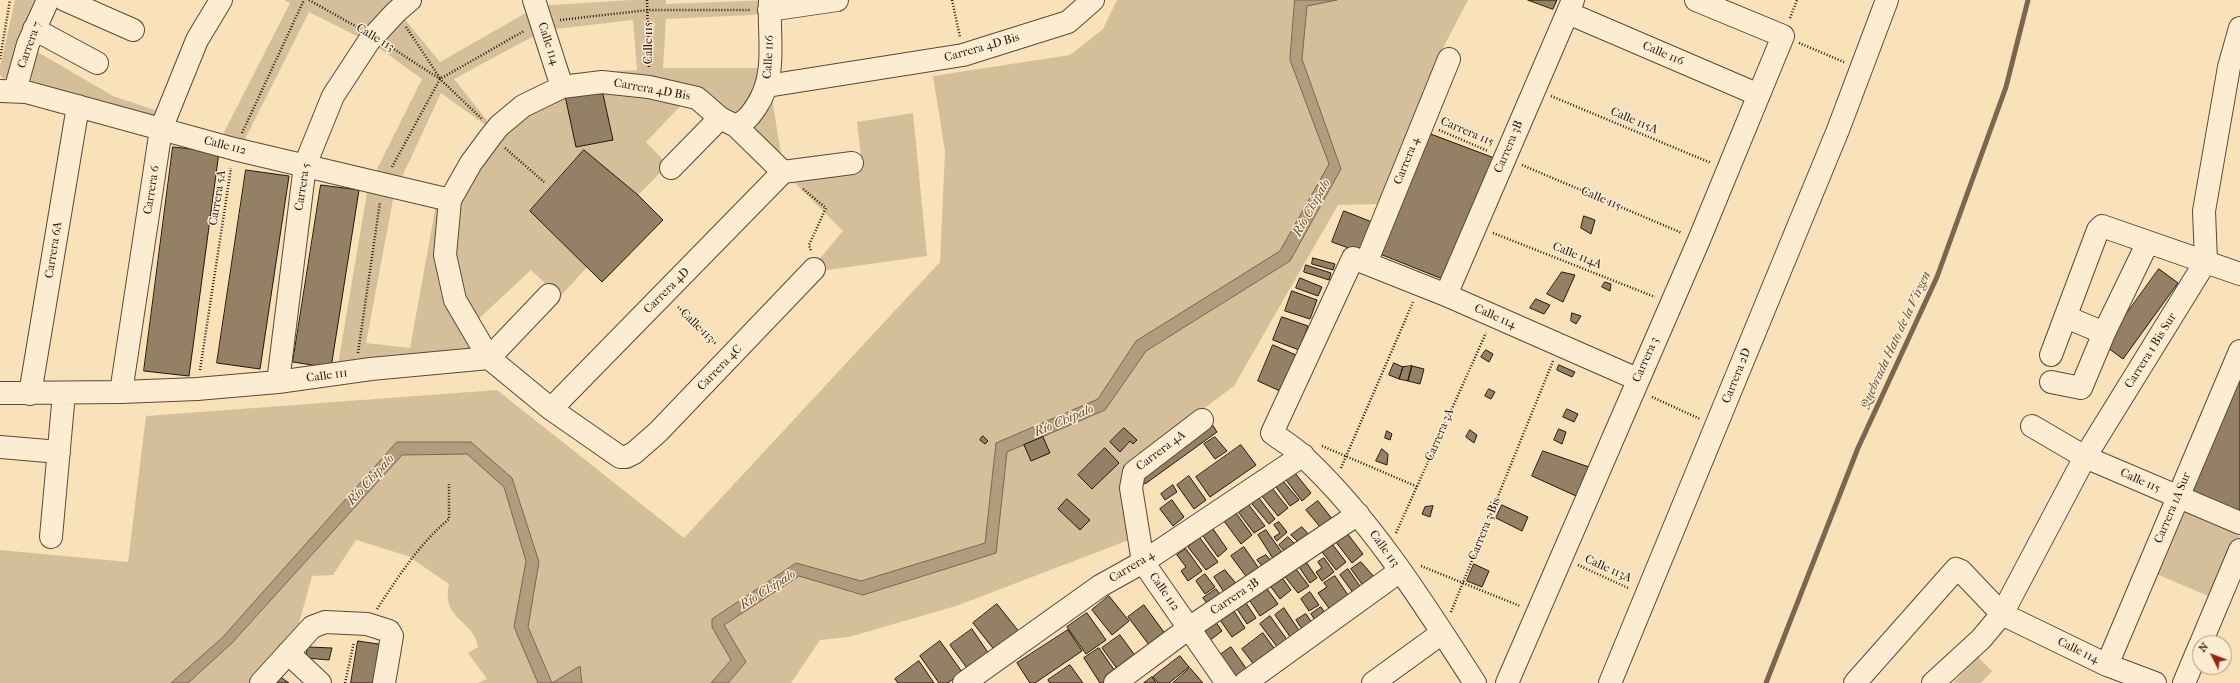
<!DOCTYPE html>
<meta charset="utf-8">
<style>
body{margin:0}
#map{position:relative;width:2240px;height:683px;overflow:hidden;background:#f9e1b9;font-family:"IM FELL French Canon",serif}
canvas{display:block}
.north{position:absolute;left:2192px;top:635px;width:40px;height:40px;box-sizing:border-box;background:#fbecd2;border:1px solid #a59782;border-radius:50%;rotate:312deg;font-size:11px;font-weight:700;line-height:16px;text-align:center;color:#24170b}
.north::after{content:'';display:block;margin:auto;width:14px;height:18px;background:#8f2418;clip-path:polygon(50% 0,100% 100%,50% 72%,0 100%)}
</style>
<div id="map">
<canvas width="2240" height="683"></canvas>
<div class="north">N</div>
</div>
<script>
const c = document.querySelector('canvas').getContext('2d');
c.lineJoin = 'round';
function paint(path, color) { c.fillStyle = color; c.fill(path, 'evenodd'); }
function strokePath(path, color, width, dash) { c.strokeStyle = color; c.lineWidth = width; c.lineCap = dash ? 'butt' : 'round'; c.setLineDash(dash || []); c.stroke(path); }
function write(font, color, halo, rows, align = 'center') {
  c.font = font + ' "IM FELL French Canon",serif'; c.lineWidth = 3; c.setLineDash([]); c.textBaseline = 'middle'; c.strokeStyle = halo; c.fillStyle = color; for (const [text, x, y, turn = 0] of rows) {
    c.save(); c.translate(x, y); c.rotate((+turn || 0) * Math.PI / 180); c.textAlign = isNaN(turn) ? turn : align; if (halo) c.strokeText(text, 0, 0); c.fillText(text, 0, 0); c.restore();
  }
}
paint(new Path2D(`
 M15,0H39L9,77L4,79L0,75V67Z
 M284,0H393L403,17L440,62L538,6L631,0H666V4L772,0V14L666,19L663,68H772L770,87L784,172L862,166L857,122L913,113L927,256L827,270L816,263L843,231L784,172L688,98L646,142L668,165L638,195L584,150L530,211L587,267L560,297L531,270L472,325L494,364L335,382L368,187L422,79L375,45L309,12L238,153L215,150L290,3ZM633,20L637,70L559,74L498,134L454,79L545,30ZM601,85L613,139L576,147L564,91ZM441,93L498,134L436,205L410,348L366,343L394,194Z
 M1117,0H1468L1444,46L1380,204L1338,205L1234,386L1127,466L1129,540L956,606L849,637L820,640L791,683H477L487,679L468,653L478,647C474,619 441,621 449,584L408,556L356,540L333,575L312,576L299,623L307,631L260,683H0V550L128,562L146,416L497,390L684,538L940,262L945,151L933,76L1070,55L1103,29Z
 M36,51L113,96L170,115L162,134L30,84Z
 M2181,510L2240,536L2213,598L2154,573Z
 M1978,657L1992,671L1981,683H1953Z`), '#d5bf9b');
const water = new Path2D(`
 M1295,0H1337L1307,6L1302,59L1341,169L1290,261L1146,351L1105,410L1007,452L996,553L863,595L799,576L724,625L746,662L728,683H711L731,660L712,627V619L796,563L861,581L985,543L996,443L1098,399L1136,341L1280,251L1329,164L1290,60Z
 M397,442H471L512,478L539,562L528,627L552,683L580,666L582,683H538L514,627L526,561L504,487L467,454L402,455L232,643L188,683H171L222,638Z`);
paint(water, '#b19c7e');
strokePath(water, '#796750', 1);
strokePath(new Path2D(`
 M1766,683L1858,448L1937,277L2006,87L2028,0`), '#796750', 5);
const building = new Path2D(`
 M1528,0H1557L1553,9Z
 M601,85L613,140L576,147L564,91Z
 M1428,133L1497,159L1445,280L1380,254Z
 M173,147L219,152L189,376L144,371Z
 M584,150L638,195L663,220L602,282L530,211Z
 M246,170L289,176L260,369L217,363Z
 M321,185L359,190L331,368L293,362Z
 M1344,211L1377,224L1365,254L1332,242Z
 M1584,216L1595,220L1591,234L1581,228Z
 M1313,258L1335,264L1333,270L1312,264Z
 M1306,265L1331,273L1329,280L1304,272Z
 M2159,269L2178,283L2123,359L2104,345Z
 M1562,272L1575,275L1563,302L1547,294Z
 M1300,278L1322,287L1318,296L1296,288Z
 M1605,282L1611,284L1610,291L1602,287Z
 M1292,291L1317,300L1310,319L1285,311Z
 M1536,299L1550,305L1544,314L1530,308Z
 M1572,313L1581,316L1576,324L1571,321Z
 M1282,317L1308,326L1299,350L1273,340Z
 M1273,345L1296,355L1280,391L1258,381Z
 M1486,350L1493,354L1489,362L1481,357Z
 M1394,363L1403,367L1399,379L1389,375Z
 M1559,365L1575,372L1572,377L1557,370Z
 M1412,366L1408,381L1399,379L1403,367Z
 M1412,366L1424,369L1420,384L1408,381Z
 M2240,370V512L2188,489Z
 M1489,389L1495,392L1491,399L1485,396Z
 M1567,409L1578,414L1574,422L1563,417Z
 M1210,421L1217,432L1145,484L1138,475Z
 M1124,428L1137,440L1133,444L1130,441L1120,452L1110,442Z
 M1559,429L1566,432L1562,444L1554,440Z
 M1470,430L1477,435L1474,443L1466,437Z
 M1387,431L1392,434L1390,440L1385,438Z
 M983,436L988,441L985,444L980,440Z
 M1043,437L1050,453L1031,461L1024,445Z
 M1215,437L1227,451L1215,459L1204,444Z
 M1241,445L1256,465L1210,497L1196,477Z
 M1105,448L1119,463L1092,489L1078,475Z
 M1382,449L1388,454L1387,465L1376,461Z
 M1543,451L1589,467L1576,496L1532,476Z
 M1295,473L1311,493L1302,501L1286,480Z
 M1189,476L1206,500L1194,509L1177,485Z
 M1283,481L1299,500L1290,506L1276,487Z
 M1173,485L1177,492L1165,500L1161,494Z
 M1272,488L1288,508L1278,516L1261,495Z
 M1259,498L1275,519L1269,524L1252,504Z
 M1067,499L1090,520L1080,530L1058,509Z
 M1172,500L1184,517L1173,526L1160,509Z
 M1318,501L1333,520L1321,528L1306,510Z
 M1249,505L1265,526L1254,533L1239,513Z
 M1502,505L1528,517L1522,531L1496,518Z
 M1433,506L1430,517L1422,514L1425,507Z
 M1236,513L1252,535L1241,544L1224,521Z
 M1279,522L1287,532L1277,541L1274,537L1280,533L1274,525Z
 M1302,527L1310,536L1299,543L1291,535Z
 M1343,528L1363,554L1352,563L1332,537Z
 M1213,529L1227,549L1218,557L1203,536Z
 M1266,530L1283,554L1274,560L1258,535Z
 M1288,537L1296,545L1286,553L1279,545Z
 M1200,538L1218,562L1206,570L1188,547Z
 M1329,540L1346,562L1336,570L1319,548Z
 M1244,547L1260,570L1248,579L1231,556Z
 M1186,549L1202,571L1188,581L1181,571L1186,567L1177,555Z
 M1266,555L1273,563L1265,569L1257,560Z
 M1324,558L1334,572L1322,581L1316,572L1322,568L1318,562Z
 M1304,559L1317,578L1310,583L1297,564Z
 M1361,562L1375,578L1364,587L1351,569Z
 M1474,564L1489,571L1482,587L1467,581Z
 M1293,565L1309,586L1298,593L1282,573Z
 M1348,569L1362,589L1354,594L1340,575Z
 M1225,570L1238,586L1226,595L1214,577Z
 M1205,574L1215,587L1205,594L1196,581Z
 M1280,575L1291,590L1280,599L1268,583Z
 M1335,576L1350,598L1331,611L1318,593L1327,587L1324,583Z
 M1265,586L1278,604L1260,616L1248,598Z
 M1216,589L1223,598L1210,607L1203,598Z
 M1310,592L1319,605L1309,611L1301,599Z
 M1109,596L1129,621L1112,635L1092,610Z
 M1244,600L1256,618L1247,624L1235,606Z
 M997,604L1020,633L996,652L973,623Z
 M1144,605L1169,639L1153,650L1128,617Z
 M1321,607L1327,616L1317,623L1311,614Z
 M1232,608L1245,628L1232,637L1218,617Z
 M1284,608L1302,635L1293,641L1275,615Z
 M1087,613L1106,640L1086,654L1067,627Z
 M1306,614L1314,626L1304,632L1296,620Z
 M1270,616L1288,641L1278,648L1260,624Z
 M1215,621L1222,631L1205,644L1197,634Z
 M972,629L991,657L970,672L950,645Z
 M1068,630L1082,651L1035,683H1030L1017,663Z
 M1263,633L1276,651L1255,666L1242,649Z
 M1120,635L1139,661L1121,674L1102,648Z
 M358,641L385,645L378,683H351Z
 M940,641L962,672L948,683H939L920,656Z
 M308,647L332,648L329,660L306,658Z
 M1231,647L1248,671L1231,683L1213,660Z
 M1099,648L1117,674L1104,683H1100L1084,658Z
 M1180,656L1189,667L1169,683H1158L1153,677Z
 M919,661L934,683H898L895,679Z
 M1070,665L1083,683H1050L1048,680Z
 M1190,668L1203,683H1173Z
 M273,672L289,683H265Z
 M1152,677L1156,683H1144Z`);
paint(building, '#938065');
strokePath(building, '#24170b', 1);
const minor = new Path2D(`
 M65,0L133,30
 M534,0L562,87
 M769,10L837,0
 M1568,13L1759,95
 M34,29L97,63
 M767,86L963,55L1068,22L1093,0
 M0,91L26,92L234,149L450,200
 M15,91L28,44L48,0
 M736,126C746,121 750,116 756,107C778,75 768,37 770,0
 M671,168L720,118
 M783,172L736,126L720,118L697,98L649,87L602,82L562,87L523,106L499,126L491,136L471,163L450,200L445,255L455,300L489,358L551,409L620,457H626L634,453L658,432L814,269
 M783,172L852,163
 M1366,263L1449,59
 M1446,295L1573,0
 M2066,317L2104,333L2148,242
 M2051,355L2098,230L2102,226L2240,274
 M489,358L549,295
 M278,382L305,165L333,96L369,41L396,12L410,0
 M2051,382L2081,388L2104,333
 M121,392L161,129L197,40L221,0
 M0,393L121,392L197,389L278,382L371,369L489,358
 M30,394L78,106
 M551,409L783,172
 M1202,420L1134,472L1131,488L1143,562L1227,683
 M2032,426L2085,457L2240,523
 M0,447L59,452
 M51,537L64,393
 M2201,643L2240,550
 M288,653L320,683
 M2107,665L2240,351
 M261,683L312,627L325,622L367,624L389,631L392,636L384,683
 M964,683L1100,586L1143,562L1303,455
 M1115,683L1189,628L1358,514
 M1245,683L1400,571
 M1373,683L1442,633
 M1475,683C1424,604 1373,522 1304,457C1295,448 1283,441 1272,433L1353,258L1446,295L1637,379
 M1507,683L1699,240L1783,36L1696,0
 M1610,683L1838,130L1887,0
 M1855,683L1956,569L1961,571L2002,614L2107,665L2155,683
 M1933,683L1981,639L2002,614L2085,457L2206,261L2204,211L2229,67L2240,28
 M2184,683L2200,645`);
strokePath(minor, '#594a36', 24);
strokePath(new Path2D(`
 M309,0L357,27
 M647,0L649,69
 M952,0L960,37
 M1790,18L1797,0
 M560,20L648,10H751
 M406,27L440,78
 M1799,43L1844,62
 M389,46L440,79L482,119
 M0,59L10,0
 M1551,96L1711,163
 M1439,130L1488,151
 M242,133L304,0
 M505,148L544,182
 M1522,165L1682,233
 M392,167L440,79L524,31
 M803,189L826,208L809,245L811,251
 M1493,233L1655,297
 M678,307L716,344
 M358,353L380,202
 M200,370L231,168
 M1652,397L1700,419
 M1322,446L1418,487
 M1341,468L1413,302
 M1396,533L1486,333
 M1578,565L1628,588
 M1421,566L1520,606
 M377,609C399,576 418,545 449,519V484
 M1451,612L1553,361
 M345,683L354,642`), '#24170b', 2.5, [1, 2]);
strokePath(minor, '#fbecd2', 22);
write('12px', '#24170b', '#fbecd2', [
 ["Calle 113",375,38,31],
 ["Calle 115",649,43,-90],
 ["Calle 114",548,44,72],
 ["Carrera 7",30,45,-70],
 ["Carrera 4D Bis",982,48,-16],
 ["Calle 116",1663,54,23],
 ["Calle 116",769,57,-87],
 ["Carrera 4D Bis",652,90,10],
 ["Calle 115A",1634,121,23],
 ["Carrera 115",1467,132,23],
 ["Calle 112",225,146,14],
 ["Carrera 3B",1509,147,-67],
 ["Carrera 4",1407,161,-68],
 ["Carrera 5",303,187,-81],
 ["Carrera 6",152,190,-81],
 ["Carrera 5A",218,198,-81],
 ["Calle 115",1601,199,23],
 ["Carrera 6A",54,250,-81],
 ["Calle 114A",1577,256,22],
 ["Carrera 4D",667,291,-45],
 ["Calle 114",1495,317,24],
 ["Calle 113",697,326,44],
 ["Carrera 1 Bis Sur",2151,351,-58],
 ["Carrera 3",1646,360,-66],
 ["Carrera 4C",720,368,-46],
 ["Calle 111",327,376,-8],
 ["Carrera 2D",1737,376,-68],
 ["Carrera 3A",1440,435,-67],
 ["Carrera 4A",1161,451,-37],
 ["Calle 115",2140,481,24],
 ["Carrera 1A Sur",2173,508,-67],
 ["Carrera 3 Bis",1485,529,-68],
 ["Calle 113",1384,549,54],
 ["Carrera 4",1132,567,-31],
 ["Calle 113A",1608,569,24],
 ["Calle 112",1164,592,55],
 ["Carrera 3B",1235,597,-34],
 ["Calle 114",2078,651,26]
]);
write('italic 13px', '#5c4c39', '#fbecd2', [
 ["Río Chipalo",1312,208,-61],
 ["Quebrada Hato de la Virgen",1896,340,-65],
 ["Río Chipalo",1064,421,-23],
 ["Río Chipalo",371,480,-48],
 ["Río Chipalo",768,590,-32]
]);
</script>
